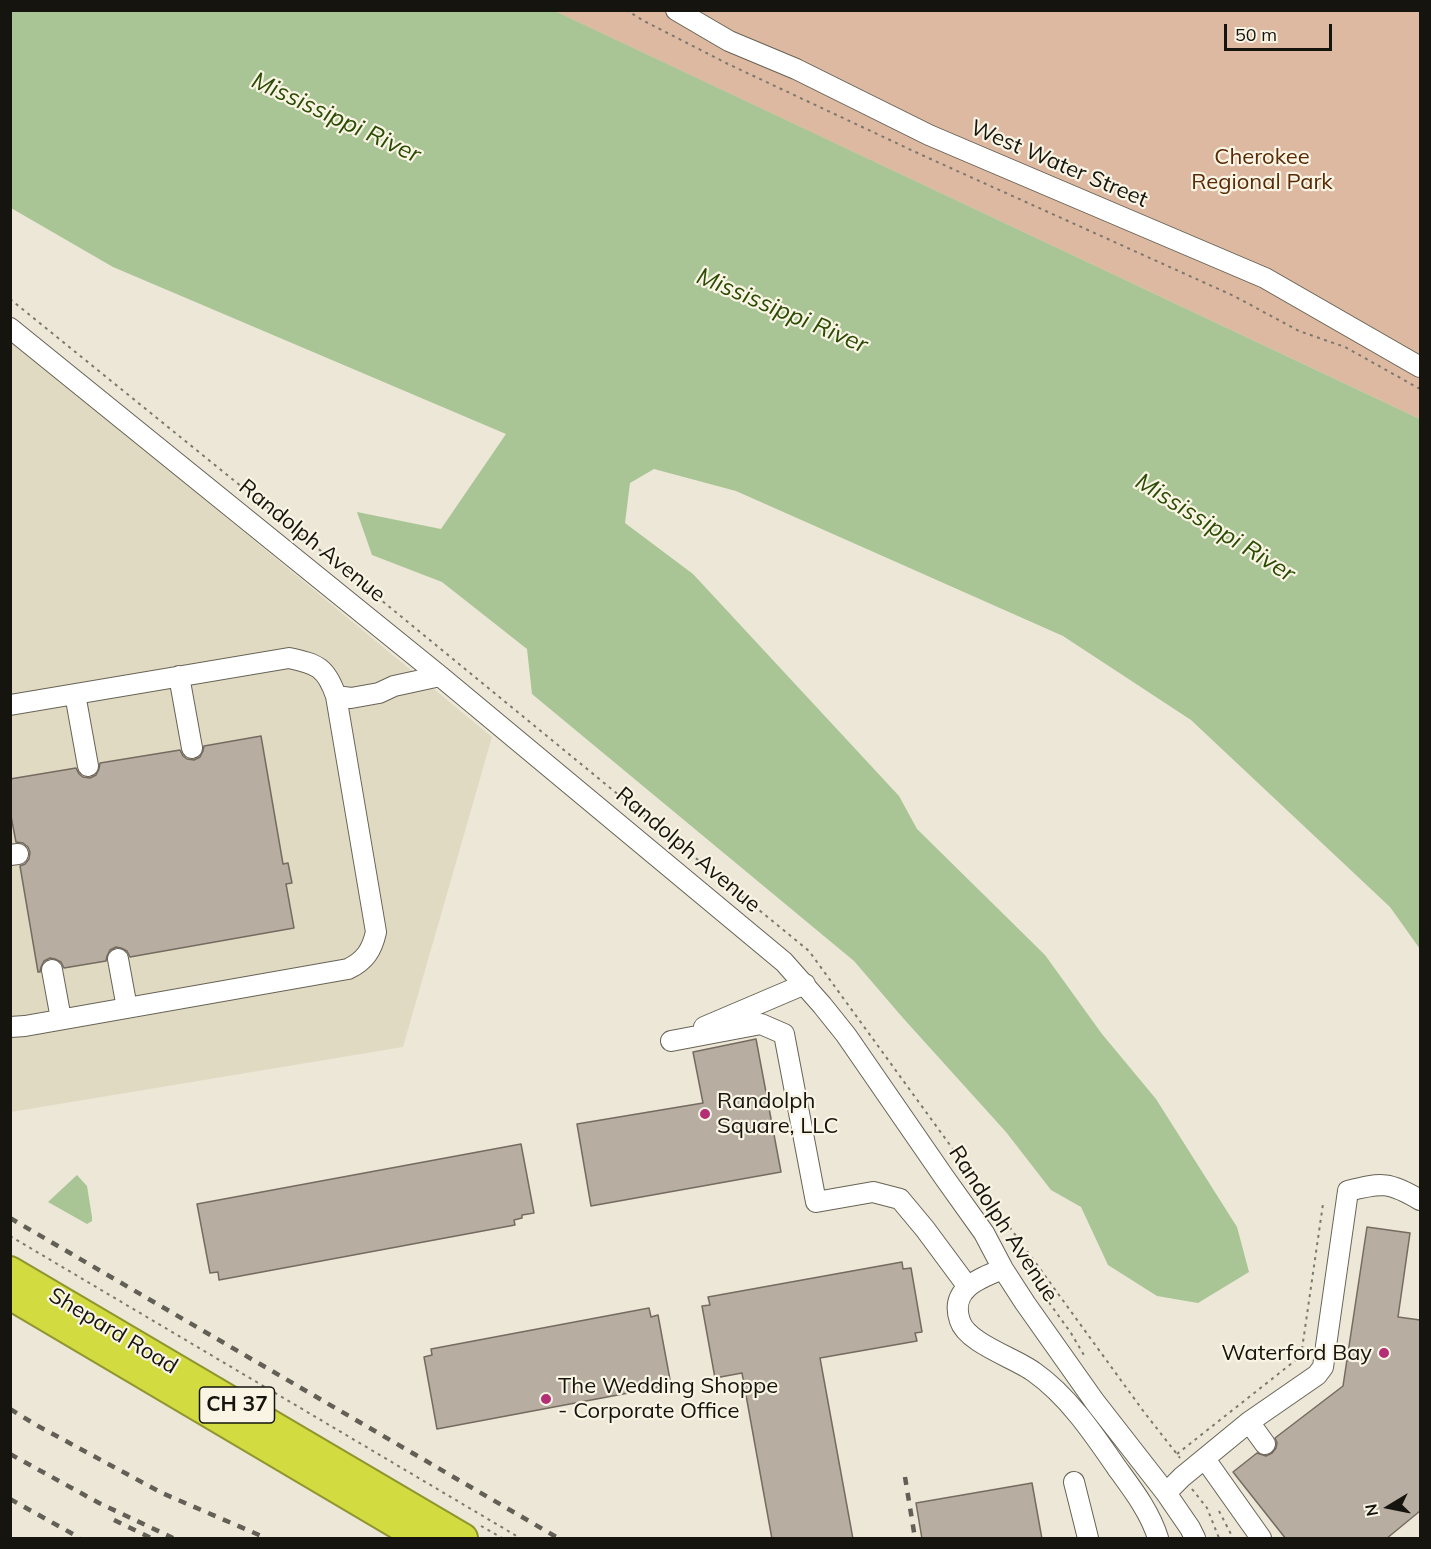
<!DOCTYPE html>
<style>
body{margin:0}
#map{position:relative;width:1431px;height:1549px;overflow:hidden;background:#ece7d7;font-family:Mulish,sans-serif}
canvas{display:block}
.frame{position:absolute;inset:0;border:12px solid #15140e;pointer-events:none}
.north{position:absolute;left:1359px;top:1477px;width:60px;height:60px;-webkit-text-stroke:4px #f9f4e4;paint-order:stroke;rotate:260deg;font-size:16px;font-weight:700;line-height:24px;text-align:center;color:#15140e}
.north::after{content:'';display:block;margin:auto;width:21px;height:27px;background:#15140e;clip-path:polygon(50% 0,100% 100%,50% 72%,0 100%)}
.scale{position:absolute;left:1224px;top:24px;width:108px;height:27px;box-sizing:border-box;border:3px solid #15140e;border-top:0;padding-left:8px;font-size:18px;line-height:21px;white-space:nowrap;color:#15140e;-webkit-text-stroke:4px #f9f4e4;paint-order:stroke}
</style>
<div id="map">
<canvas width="1431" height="1549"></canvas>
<div class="frame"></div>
<div class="north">N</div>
<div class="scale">50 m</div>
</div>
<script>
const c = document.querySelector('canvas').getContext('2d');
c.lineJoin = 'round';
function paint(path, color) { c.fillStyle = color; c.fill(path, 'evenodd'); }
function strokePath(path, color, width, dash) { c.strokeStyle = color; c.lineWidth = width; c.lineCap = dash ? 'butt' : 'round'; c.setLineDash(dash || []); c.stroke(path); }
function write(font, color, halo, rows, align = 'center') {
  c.font = font + ' Mulish,sans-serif'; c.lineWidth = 4.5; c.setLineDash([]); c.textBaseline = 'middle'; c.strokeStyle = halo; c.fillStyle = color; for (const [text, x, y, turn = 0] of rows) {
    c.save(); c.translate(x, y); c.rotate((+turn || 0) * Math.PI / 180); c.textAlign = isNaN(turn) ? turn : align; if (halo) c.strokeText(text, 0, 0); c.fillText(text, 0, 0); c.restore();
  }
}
paint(new Path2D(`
 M10,339L492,737L403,1047L11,1112Z`), '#e1dac3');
paint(new Path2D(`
 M555,11H1420V419L563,15Z`), '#deb9a2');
paint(new Path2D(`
 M11,10L555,11L1420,419V949L1390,907L1191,720L1063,636L736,491L654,469L630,483L625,523L693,574L899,796L917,829L1045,955L1102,1034L1156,1099L1237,1227L1249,1272L1198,1303L1157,1296L1108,1265L1081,1207L1051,1190L1006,1132L903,1018L854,961L532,694L527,649L442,582L372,555L357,512L441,529L506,434L113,267L11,208Z
 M77,1175L87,1186L92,1217V1221L87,1224L48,1202Z`), '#a9c595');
const building = new Path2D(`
 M261,736L283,864L288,863L292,883L286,884L294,928L130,957L127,951L121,948L116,947L110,950L107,956L106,961L64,968L61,962L55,959L50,958L44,961L41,967L40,972H38L20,866L25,864L29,859L30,852L28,847L23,843L16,842L10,811V779L76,768L79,774L83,777L90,778L96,775L99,769L100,763L180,750L183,756L187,759L194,760L200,757L203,751L204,746Z
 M756,1039L781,1172L591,1206L577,1124L703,1103L693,1052Z
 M521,1144L534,1213L522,1215V1218L514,1220L515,1225L219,1280L218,1272L210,1273L197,1204Z
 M1367,1227L1410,1233L1398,1317L1420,1320V1511L1386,1539H1286L1233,1472L1257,1453L1266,1456L1272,1453L1276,1448L1277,1443L1275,1438L1343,1386Z
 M902,1262L903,1269L911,1268L922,1332L915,1333L917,1341L820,1358L853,1539H772L742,1373L715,1378L702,1306L710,1305L708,1297Z
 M649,1308L651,1317L658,1315L671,1385L437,1429L424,1357L432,1355L431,1349Z
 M1032,1483L1042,1539H922L916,1503Z`);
paint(building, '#b7ada0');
strokePath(building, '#756b60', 1.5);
const minor = new Path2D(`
 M676,10L729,41L796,69L929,135L1265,278L1420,367
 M10,328L440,676L784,962L822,1005L846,1035L944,1177L984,1233L1003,1269L1025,1303L1095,1402L1166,1493L1190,1528L1195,1538
 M179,676L192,748
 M75,694L88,766
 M336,696L351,698L379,693L394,686L440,676
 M10,705L289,658C317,664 326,667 336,696L376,932C372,950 365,961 348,969L25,1026L10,1027
 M10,855L18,854
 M118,959L127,1008
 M52,970L61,1019
 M704,1027L805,984
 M671,1041L761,1024L784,1034L816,1202L873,1192L900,1199L925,1229L968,1287
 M1003,1269C980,1278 949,1289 960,1321C967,1343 1015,1358 1034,1372C1068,1396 1093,1433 1117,1468C1133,1490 1150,1512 1158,1538
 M1249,1422L1265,1444
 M1205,1459L1261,1538
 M1074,1482L1088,1538
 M1166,1493L1182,1477L1249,1422L1317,1375L1323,1367L1348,1191C1382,1182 1390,1182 1420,1200`);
const highway = new Path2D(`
 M10,1271L463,1538
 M10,1295L421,1538`);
strokePath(minor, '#676355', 22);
strokePath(highway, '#90952e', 32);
strokePath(new Path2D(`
 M626,10L644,21L728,64L924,156L1234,296L1299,331L1345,347L1420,389
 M10,299L342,568L809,951L1144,1412L1180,1458
 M10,1236L520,1538
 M1027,1272L1071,1333L1085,1357
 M1177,1454L1301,1356L1323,1204
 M1192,1489L1207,1508L1219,1538
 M1219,1511L1233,1538
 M481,1526L502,1538`), '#7b786e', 2, [3, 4.5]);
strokePath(minor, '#fff', 20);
strokePath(highway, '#d2db40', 28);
strokePath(new Path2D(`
 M10,1218L558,1538
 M10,1409L38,1426L162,1493L266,1538
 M10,1454L99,1503L173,1538
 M905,1477L915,1538
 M10,1499L80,1538
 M114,1520L151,1538`), '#625f56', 4.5, [8, 8]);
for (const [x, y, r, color] of [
 [705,1114,6,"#b32e74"],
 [1384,1353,6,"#b32e74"],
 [546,1399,6,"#b32e74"]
]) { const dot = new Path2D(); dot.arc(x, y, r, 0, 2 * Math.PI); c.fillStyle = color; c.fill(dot); strokePath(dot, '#f9f4e4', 2); }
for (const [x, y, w] of [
 [237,1405,75]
]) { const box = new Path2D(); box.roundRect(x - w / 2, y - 18, w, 36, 4.5); c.fillStyle = '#f9f4e4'; c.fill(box); strokePath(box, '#15140e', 1.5); }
write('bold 21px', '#15140e', null, [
 ["CH 37",237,1405]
]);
write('22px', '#582a05', '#f9f4e4', [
 ["Cherokee",1262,157],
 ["Regional Park",1262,182]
]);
write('22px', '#15140e', '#f9f4e4', [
 ["West Water Street",1059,164,23],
 ["Randolph Avenue",312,541,39],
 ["Randolph Avenue",688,850,40],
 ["Randolph Avenue",1003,1224,57],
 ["Shepard Road",113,1331,31]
]);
write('22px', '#15140e', '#f9f4e4', [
 ["Randolph",717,1101],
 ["Square, LLC",717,1126],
 ["Waterford Bay",1372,1353,"right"],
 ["The Wedding Shoppe",558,1386],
 ["- Corporate Office",558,1411]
], 'left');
write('italic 24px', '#2a4b02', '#f9f4e4', [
 ["Mississippi River",336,118,25],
 ["Mississippi River",782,311,23],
 ["Mississippi River",1215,528,32]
]);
</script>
